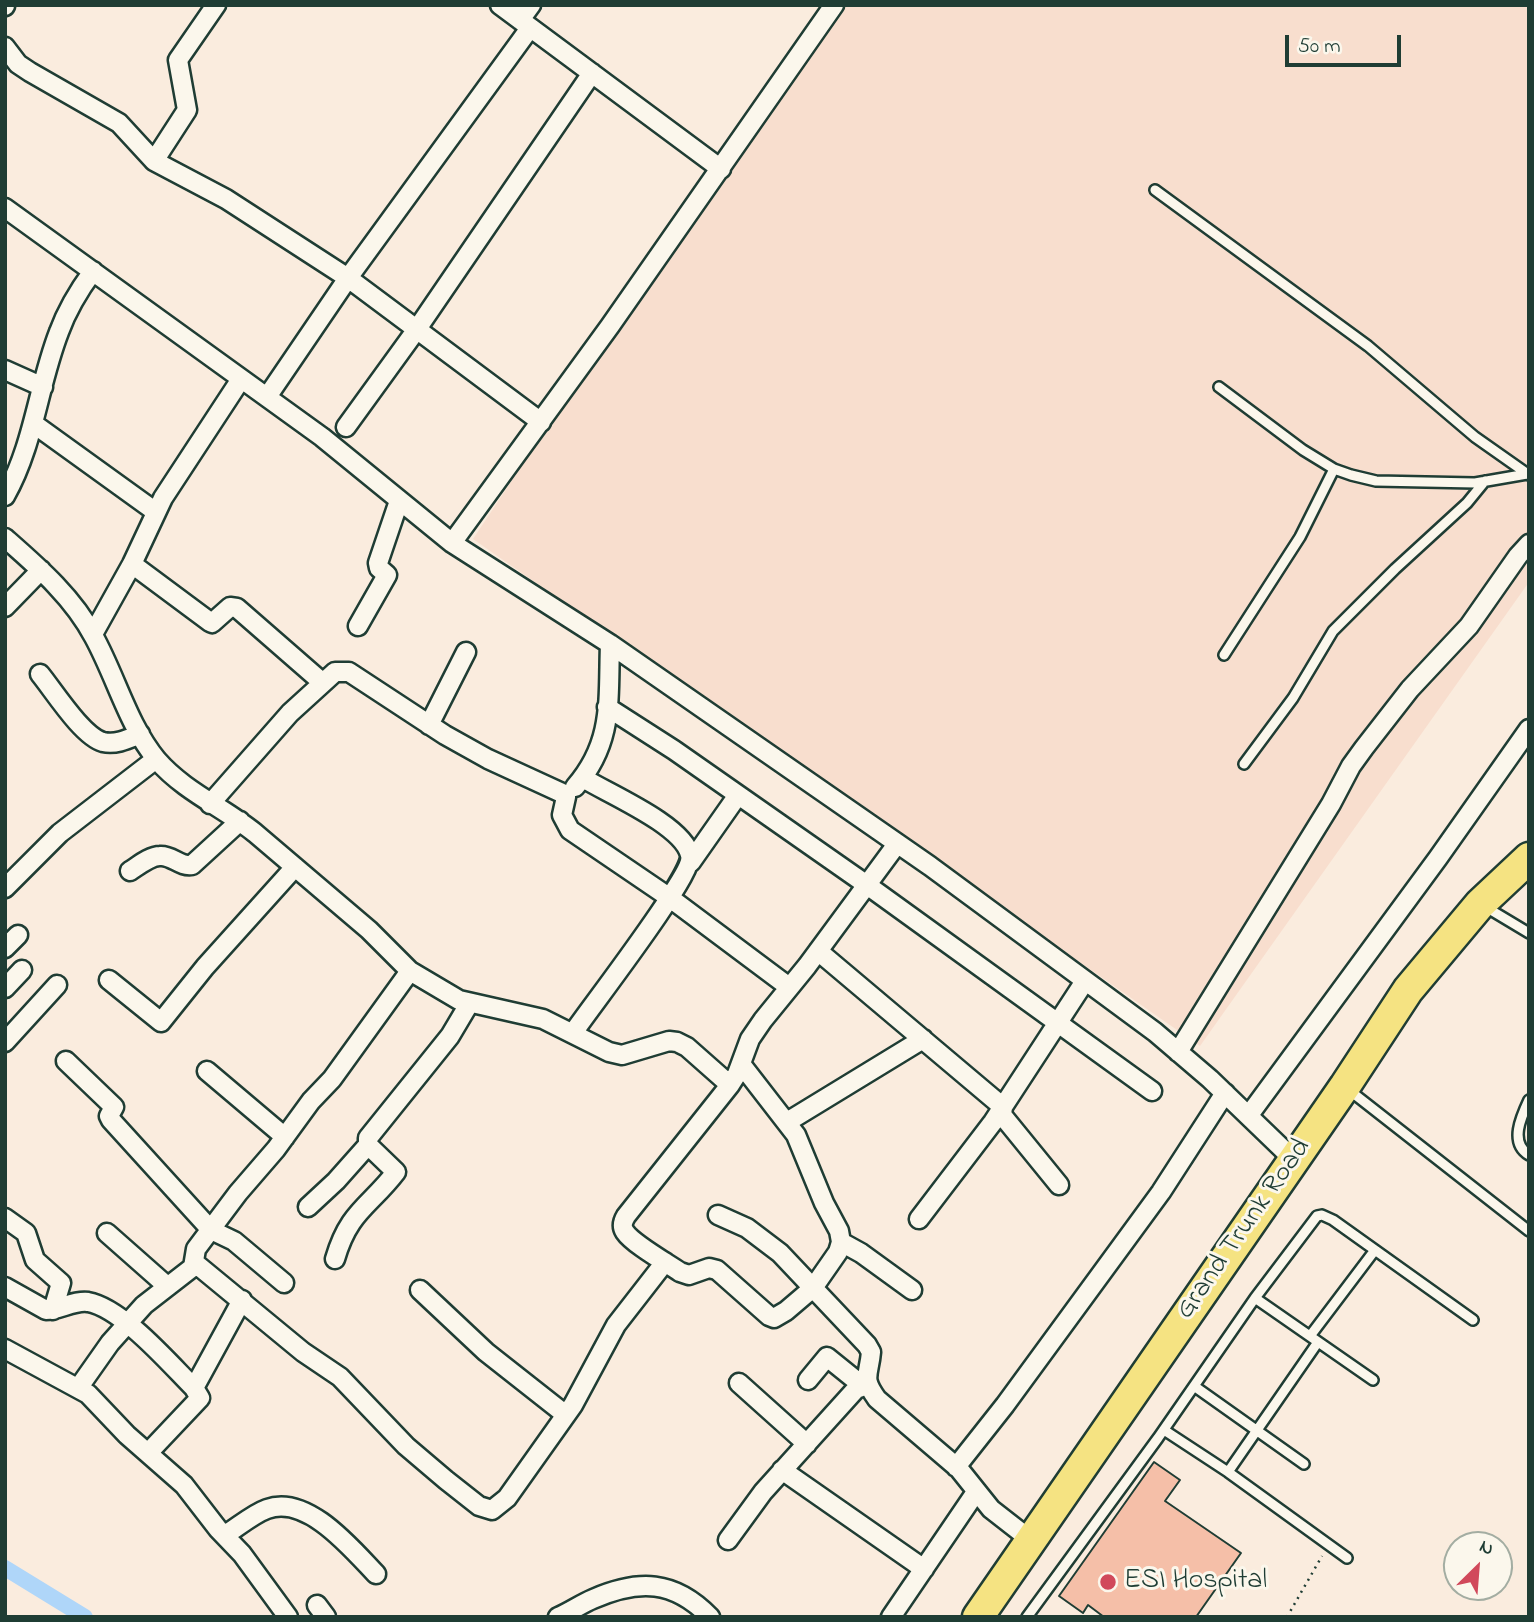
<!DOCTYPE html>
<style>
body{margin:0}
#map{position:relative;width:1534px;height:1622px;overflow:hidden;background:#faecde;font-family:"Indie Flower",sans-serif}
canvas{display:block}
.frame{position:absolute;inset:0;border:7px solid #1f3d34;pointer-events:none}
.north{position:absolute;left:1443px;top:1531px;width:70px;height:70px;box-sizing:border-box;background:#fbf7ec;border:2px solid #a3ada2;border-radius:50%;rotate:25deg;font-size:19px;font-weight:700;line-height:28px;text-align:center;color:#1f3d34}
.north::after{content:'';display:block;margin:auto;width:24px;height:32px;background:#d1495b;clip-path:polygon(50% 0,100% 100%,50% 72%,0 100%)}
.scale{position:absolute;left:1285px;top:35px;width:116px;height:32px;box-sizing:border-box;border:4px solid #1f3d34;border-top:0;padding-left:9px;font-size:21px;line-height:24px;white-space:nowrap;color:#1f3d34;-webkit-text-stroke:5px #fbf7ec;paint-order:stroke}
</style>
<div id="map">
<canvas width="1534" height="1622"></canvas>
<div class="frame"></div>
<div class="north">N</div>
<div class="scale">50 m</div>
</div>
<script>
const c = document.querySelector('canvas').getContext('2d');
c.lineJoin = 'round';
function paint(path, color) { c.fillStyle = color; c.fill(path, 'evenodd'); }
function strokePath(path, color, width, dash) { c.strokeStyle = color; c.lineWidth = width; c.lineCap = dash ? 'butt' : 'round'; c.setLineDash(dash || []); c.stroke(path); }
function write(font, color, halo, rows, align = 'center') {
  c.font = font + ' "Indie Flower",sans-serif'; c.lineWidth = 6; c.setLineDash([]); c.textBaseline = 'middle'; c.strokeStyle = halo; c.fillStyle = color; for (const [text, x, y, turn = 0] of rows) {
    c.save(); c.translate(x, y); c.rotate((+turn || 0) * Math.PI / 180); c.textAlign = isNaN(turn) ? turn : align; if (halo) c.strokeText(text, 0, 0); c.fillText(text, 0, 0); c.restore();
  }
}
paint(new Path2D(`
 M828,5H1529V582L1200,1046L473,539Z`), '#f8dece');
strokePath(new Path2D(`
 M5,1568L85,1617`), '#afd6f9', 16);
const building = new Path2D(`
 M1154,1462L1180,1480L1165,1501L1241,1553L1196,1617H1104L1088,1605L1083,1613L1059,1596Z`);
paint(building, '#f5bfa8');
strokePath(building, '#1f3d34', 2);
const lane = new Path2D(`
 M1155,190L1368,346L1475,437L1529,475
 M1219,387L1303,450L1334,469L1351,475L1376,481L1475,483L1527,474
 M1224,655L1300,537L1334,469
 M1244,764L1293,698L1333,631L1395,569L1467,503L1485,481
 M1484,906L1529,933
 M1349,1090L1529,1231
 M1529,1100C1521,1117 1509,1143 1529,1155
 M1255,1298L1373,1380
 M1310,1336L1375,1250
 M1194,1386L1304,1464
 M1164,1430L1228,1472L1347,1558
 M1228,1472L1318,1342
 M1027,1617L1158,1438L1255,1298L1317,1216L1322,1215L1333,1220L1473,1320`);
const street = new Path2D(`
 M500,5L721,169
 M5,6V5
 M520,20L531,5
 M5,47L18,64L30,72L119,123L154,161L226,199L348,278L541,422
 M154,161L187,110L178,60L216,5
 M5,208L322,437L452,543L610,644L930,866L1155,1032L1210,1079L1293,1159
 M5,370L43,387
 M267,397L348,278L530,28
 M34,424L156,512
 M346,427L417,329L592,73
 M5,496C34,445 38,386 59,332C67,310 79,290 93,271
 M5,538C38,567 73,597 94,637C116,677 128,725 157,760C185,792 223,807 255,833L369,930L410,971L459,1000L543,1019L609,1052L622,1055L669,1041L677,1042L687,1047L730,1085
 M452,543L610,326L834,5
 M132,564L210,622L212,623L230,607L237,608L323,683
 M5,607L41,570
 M358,626L387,575L379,568L378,563L399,501
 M93,634L132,564L163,498L241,379
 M40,674C54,691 82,736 103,742C116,745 128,739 140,734
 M607,707L674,750L867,885L1152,1091
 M429,725L466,652
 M575,787C614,742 608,700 610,644
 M210,804L290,713L335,672H349L445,735L488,759L562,793L566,797L562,815L570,830L670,898L789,987
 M691,862L738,795
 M130,871C138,866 150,856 160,856C172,855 180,867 192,865L240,821
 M5,888L60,833L156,759
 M5,948L18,935
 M818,951L1003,1107L1002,1115L1059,1185
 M109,980L161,1022L205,967L295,867
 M5,988L22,970
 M573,1033C589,1009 695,873 690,855C683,825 609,794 583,778
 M5,1042L57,985
 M1178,1052L1331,804L1351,766L1364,748L1410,689L1469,626L1518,556L1529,544
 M66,1061L114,1107L109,1116L111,1120L211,1230L234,1241L284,1283
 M741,1064L796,1135L824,1203L839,1231L841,1242L838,1252L813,1288L786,1311L774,1318L769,1316L717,1270L709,1268L689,1275L680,1272C667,1263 633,1244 625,1232C621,1226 623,1221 626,1216L730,1085L737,1074L750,1039L763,1020L807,966L897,844
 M207,1071L285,1137
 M1249,1115L1438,858L1529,729
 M787,1122L923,1039
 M308,1207L336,1181L368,1145
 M718,1215L747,1228L780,1253L867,1345L871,1352C869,1376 861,1377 877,1399L959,1469L991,1509L1032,1541
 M5,1218L26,1233L35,1260L61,1283L53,1310
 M919,1219L993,1122L1085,981
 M107,1233L167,1286
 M841,1242L861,1253L912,1290
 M335,1259C349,1211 369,1207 396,1172L368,1145V1138L450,1036L469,1004
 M195,1263L303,1352L340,1377L406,1446L446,1480L479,1506L492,1510L507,1498L573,1405L616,1325L665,1262
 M5,1287L46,1310C60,1310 74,1300 88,1302C122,1308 170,1364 194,1388
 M420,1290L486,1352L566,1415
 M5,1349L88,1394L127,1435L184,1485L218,1529L242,1554L288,1617
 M808,1380L827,1357L858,1382L866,1379
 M739,1383L807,1444
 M79,1387L110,1343L144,1305L193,1267L196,1249L238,1193L276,1149L311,1101L332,1079L410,971
 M148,1453L200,1398L194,1388L242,1300
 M956,1467L1005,1405L1161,1192L1225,1093
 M782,1470L924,1569
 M225,1535C238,1527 253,1514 267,1509C307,1494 352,1549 376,1574
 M728,1540L763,1492L856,1389L867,1385
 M317,1605L326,1617
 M558,1617C570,1612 581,1604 593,1599C639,1579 674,1580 710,1617
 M891,1617L976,1492`);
const primary = new Path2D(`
 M978,1617L1345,1086L1408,990L1480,904L1529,858`);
strokePath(lane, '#1f3d34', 14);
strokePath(street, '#1f3d34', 23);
strokePath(primary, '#1f3d34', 35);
strokePath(new Path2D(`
 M1287,1617L1322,1556`), '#1f3d34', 2.5, [2, 5]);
strokePath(lane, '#fbf7ec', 9);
strokePath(street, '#fbf7ec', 18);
strokePath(primary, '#f5e382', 30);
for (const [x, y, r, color] of [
 [1108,1582,9,"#d1495b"]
]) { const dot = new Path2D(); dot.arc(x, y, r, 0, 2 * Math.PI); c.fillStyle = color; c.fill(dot); strokePath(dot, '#fbf7ec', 2.5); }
write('28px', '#1f3d34', '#fbf7ec', [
 ["Grand Trunk Road",1245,1230,-55]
]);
write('28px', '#1f3d34', '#fbf7ec', [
 ["ESI Hospital",1124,1582]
], 'left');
</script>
